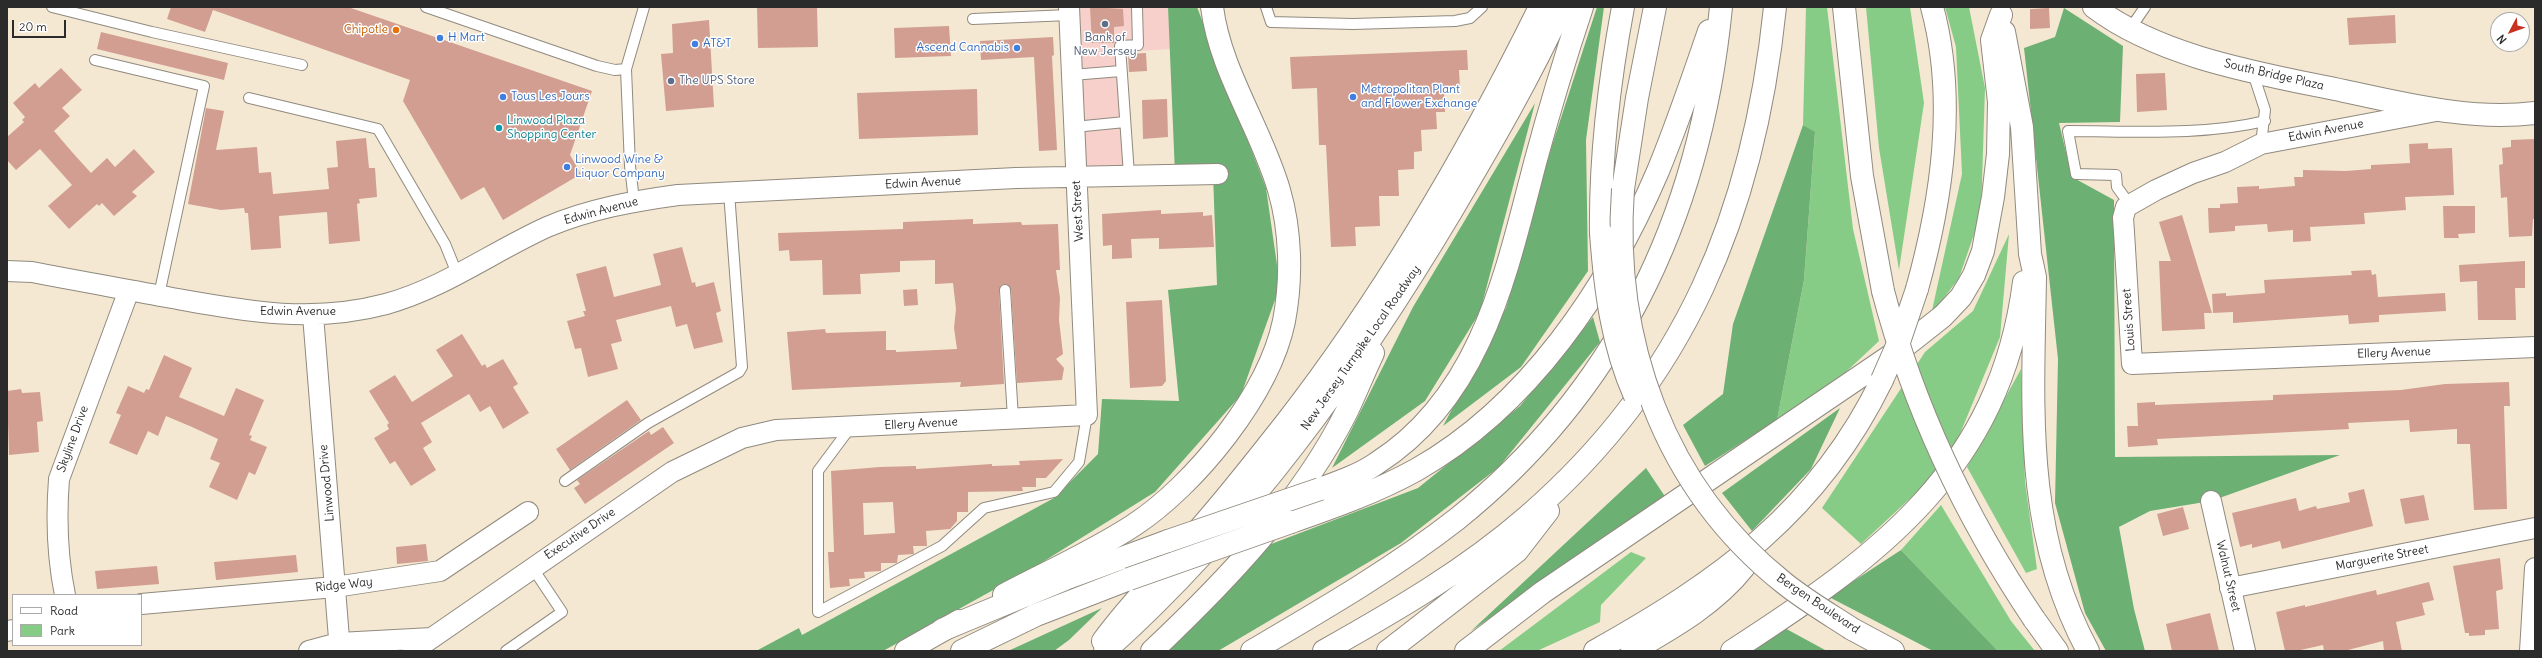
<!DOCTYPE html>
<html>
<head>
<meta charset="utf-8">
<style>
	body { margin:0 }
	#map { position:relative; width:2542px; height:658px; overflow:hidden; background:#f5e8d3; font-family:Delius,sans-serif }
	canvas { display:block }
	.frame { position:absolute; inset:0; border:8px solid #2b2b2b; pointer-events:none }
	.legend { position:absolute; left:12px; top:594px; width:130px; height:52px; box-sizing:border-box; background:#fff; border:1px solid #aaa; margin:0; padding:5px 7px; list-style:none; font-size:12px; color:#2b2b2b }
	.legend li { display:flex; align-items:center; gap:8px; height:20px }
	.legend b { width:20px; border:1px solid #aaa }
	.north { position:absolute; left:2490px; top:12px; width:40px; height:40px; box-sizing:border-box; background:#fff; border:1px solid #aaa; border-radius:50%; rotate:229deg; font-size:11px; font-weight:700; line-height:16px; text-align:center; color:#2b2b2b }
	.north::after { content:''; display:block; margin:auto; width:14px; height:18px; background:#c8321e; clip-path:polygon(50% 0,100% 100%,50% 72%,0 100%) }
	.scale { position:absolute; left:12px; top:20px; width:54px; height:18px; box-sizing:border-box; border:2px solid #2b2b2b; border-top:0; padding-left:5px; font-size:12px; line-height:14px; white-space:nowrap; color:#2b2b2b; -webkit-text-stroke:3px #fff; paint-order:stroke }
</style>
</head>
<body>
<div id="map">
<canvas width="2542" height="658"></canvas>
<div class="frame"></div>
<ul class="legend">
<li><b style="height:5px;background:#fff"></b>Road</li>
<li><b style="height:11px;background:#86cc86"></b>Park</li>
</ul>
<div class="north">N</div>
<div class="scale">20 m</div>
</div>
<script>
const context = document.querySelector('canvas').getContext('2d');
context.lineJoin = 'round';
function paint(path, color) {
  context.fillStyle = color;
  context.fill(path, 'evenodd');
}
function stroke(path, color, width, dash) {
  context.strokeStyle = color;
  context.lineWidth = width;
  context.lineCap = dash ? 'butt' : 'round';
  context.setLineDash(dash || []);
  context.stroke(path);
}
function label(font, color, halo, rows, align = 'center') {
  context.font = font + ' Delius,sans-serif';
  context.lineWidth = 3;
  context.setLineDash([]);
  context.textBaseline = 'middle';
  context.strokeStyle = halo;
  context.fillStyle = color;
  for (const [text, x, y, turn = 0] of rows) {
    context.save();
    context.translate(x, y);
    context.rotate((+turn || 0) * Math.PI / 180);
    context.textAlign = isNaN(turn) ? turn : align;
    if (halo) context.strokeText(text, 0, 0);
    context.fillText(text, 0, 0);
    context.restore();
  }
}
paint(new Path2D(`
	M1069,7h99l2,42 -45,3 7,123 -56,2z`), '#f7d0cb');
paint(new Path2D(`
	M1806,7h21l26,222 26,112 -32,30 -70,49 27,-140 11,-147 -12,-8z
	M1866,7h44l14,96 -25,167 -20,-122z
	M1945,7h24l16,81 -4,126 -22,64 -28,37 31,-141 -6,-127z
	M2009,234l-9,103 -43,104 -26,38 -70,65 -39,-36 103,-156 48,-41z
	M2021,369l4,113 12,87 -11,4 -59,-106z
	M1941,505l70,116 24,30h-37l-97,-101z
	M1631,552l15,6 -45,47 -1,17 -63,29h-38z`), '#86cc86');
paint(new Path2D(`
	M1168,7h29l69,181 14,98 -39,109 -86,97 -122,76 -150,83h-127l43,-23 3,7 252,-137 44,-44 4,-55 77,2 -11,-111 49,-5 -4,-111h-38z
	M1597,7h7l-18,133 2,131 -67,96 -78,59 63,-118 40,-144z
	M2064,8l59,38 -3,76 -61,1 13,54 42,23 1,257 225,-2 -129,46 -61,10 -31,16 15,82 11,42h-39l-21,-38 -30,-110 3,-144 -34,-311 31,-11z
	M1535,103l-55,209 -55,89 -93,67 81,-161z
	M1803,125l12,7 -11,148 -27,140 -72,46 -22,-41 40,-31 10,-70z
	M1593,317l7,25 -101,125 -98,76 -183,108h-49l89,-102 160,-61 102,-82z
	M1840,408l-29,61 -59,62 -30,-38z
	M1646,468l20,30 -195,133z
	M1901,550l97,101h-65l-104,-54z
	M1102,608l-33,32 -15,11h-46z
	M1779,625l48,26h-86z`), '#6cb073');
paint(new Path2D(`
	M171,7h177l244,84 -22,64 11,19 -78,46 -19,-33 -23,13 -58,-99 7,-21 -197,-70 -8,22 -38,-13z
	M757,7h60l1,40 -60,1z
	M1090,7l33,2 1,17 -10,1v16h-22z
	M2049,8l1,20 -20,1v-20z
	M2395,15l1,28 -47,2 -2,-27z
	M709,20l5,87 -48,4 -5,-57 12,-1 -1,-29z
	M949,26l2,30 -56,2 -1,-30z
	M101,32l127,31 -4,17 -127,-31z
	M1053,37l1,18 -2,1 5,94 -18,1 -5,-94 -53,3 -1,-19z
	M1467,50l1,20h-9l1,18 -16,1 1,23h-9l1,17 -16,1 1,21 -8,1v17l-16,1 1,26h-20l1,30 -25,1 1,19 -25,1 -5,-102h-7l-2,-57 -25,1 -2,-32z
	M1146,53l1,18 -18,1 -1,-18z
	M61,68l21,22 -20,18 8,8 -16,15 18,21 19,21 16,-15 8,9 19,-18 21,23 -23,20 5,4 -23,20 -12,-13 -3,3 -2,-2 -28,25 -21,-23 24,-21 -32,-36 -24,21 -9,-10v-23l17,-15 -2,-2 3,-3 -12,-14 22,-20 4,5z
	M2165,73l2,37 -30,2 -1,-38z
	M977,89l1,46 -119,4 -2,-46z
	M1167,99l1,38 -25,2 -1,-39z
	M206,108l18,3 -8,39 41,-3 2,26 12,-1 2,22 56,-5 -2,-21 11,-1 -2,-26 30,-3 3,30h6l2,29 -18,2 1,4 -3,1 3,37 -31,3 -2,-32 -48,4 2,32 -30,2 -3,-37h-3l-1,-5 -23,2 -33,-6z
	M2535,139v80h-2l-1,17 -23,1 -2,-40 -6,1 -2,-33 4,-1 -1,-16 9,-1v-7z
	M2428,143v6l24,-1 2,47 -49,2 1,13 -42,3 1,11 -55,3 1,14 -18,1v-12l-25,2 -1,-8 -32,2v5l-26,2 -1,-25h12v-4l18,-1 -1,-16 22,-1v3l36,-3 -1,-9h9v-7l43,1 25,-2v-4l39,-2 -1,-19z
	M2443,206h32v27l-17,1 1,4h-15z
	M1161,210v4l42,-2v4l9,-1 2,32 -55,2v-11l-28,1 1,19 -20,1v-14l-9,1 -1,-32z
	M2182,215l30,98h-8l1,16 -43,2 -3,-70h12l-12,-39z
	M973,219v5l48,-2 1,3 36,-1 2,46h-4l4,28 -1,22 4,34 -7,5 8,9 -2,12 -45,3 -6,-93 -6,-6 -4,1 -2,5 5,94 -44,3 1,-5 -169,8 -5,-58 38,-3 1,4 60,-2v19h10v2l61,-3 -3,-21 2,-19 -3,-26 -18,1v-24l-35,1v11l-40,2 1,20 -38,1 -1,-35 -32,1 -1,-11 -10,1 -1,-18 125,-4v-7z
	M682,247l10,36 3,-1 1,5 18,-5 7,29 -5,2 7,29 -29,7 -7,-25 -11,3 -5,-21 -55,14 6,21 -11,3 7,25 -30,8 -7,-29 -6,1 -8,-28 18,-5 -2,-5h3l-10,-37 30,-8 8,31 47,-12 -8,-31z
	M2525,261v27h-10l1,32h-38l-1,-39 -17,1 -1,-17z
	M2371,270l1,5 4,-1 2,23 67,-4 1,18 -67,4v7l-30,2 -1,-9 -115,8v-11l-20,1 -1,-19 14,-1v3l39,-3 -1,-13 88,-5 -1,-4z
	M917,289l1,16 -14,1 -1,-16z
	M1162,300l4,81 -4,5 -32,2 -4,-86z
	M462,334l20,32 3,-2 2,4 16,-9 15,25 -5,3 16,26 -26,16 -13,-23 -10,6 -11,-18 -48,29 11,19 -9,6 13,22 -25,16 -16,-25 -5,3 -16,-26 15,-9 -2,-4 2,-2 -20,-32 26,-16 17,27 41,-26 -17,-26z
	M164,355l28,13 -13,29 45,19 12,-28 28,12 -15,35 3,1 -2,4 17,7 -12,28 -6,-3 -12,28 -28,-13 11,-24 -10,-4 8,-20 -26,-12 -26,-11 -8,20 -10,-5 -11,24 -28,-12 12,-28 -5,-2 12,-27 16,7 2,-4 3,1z
	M2509,382l1,24h-6l3,103 -33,1 -4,-66h-13v-15l-47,3 -1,-12 -61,3 1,6 -192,10 1,6 -30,2 -1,-21h11l-1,-23 18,-1v3l118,-5v-5l128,-5 44,-6z
	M21,389l1,4 18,-1 3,29 -6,1 2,30 -30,3 -2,-64z
	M627,400l14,20 -71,50 -14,-21z
	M663,427l11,16 -89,61 -11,-16 6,-4 -3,-4 72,-49 2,4z
	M1063,459l-17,19h-10v9h-14l1,4 -55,1v20h-11v9l-7,8 -24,2 1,15h-14l1,8 -16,1 -1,8h-16v8l-17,1 1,6 -16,1 1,7 -20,2 -2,-36h6l-3,-81 49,-4 36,-1v3l76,-5v2l28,-1 -1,-4zM893,502l2,31 -31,2 -1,-32z
	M2364,489l9,37 -91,23 -2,-8 -28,7v-4l-12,3 -8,-34 64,-15 3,13 17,-5 1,3 33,-7 -2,-9z
	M2424,495l5,25 -24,4 -5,-25z
	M2183,507l6,22 -26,7 -6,-22z
	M426,544l2,17 -31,3 -1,-17z
	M296,555l2,17 -82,8 -2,-18z
	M2500,558l3,31 -7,2 3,38 -14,1v5l-16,1v-3h-4l-12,-67z
	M157,566l2,18 -62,5 -2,-18z
	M2429,582l5,18 -12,3 3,12 -29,7 6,29h-18l-1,-10 -39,10h-20l-1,-6 -27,6h-11l-9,-39 29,-7v2l71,-17 1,5z
	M2210,613l9,38h-47l-6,-27z`), '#d19e91');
const service = new Path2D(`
	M52,7l100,25 150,33
	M426,7l171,59 18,4 11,-1
	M1266,7l5,15 82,2 102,-3 15,-3 12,-11
	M973,19l97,-4
	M2130,29l15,-22
	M95,60l109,26 -45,209
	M2253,73l12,37 -4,34
	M1072,75l49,-4
	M249,98l129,31 67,115 13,32
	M1074,127l51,-5
	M1129,175l-9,-129 18,-1 -1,-38
	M634,201l-4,-35 -4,-97 18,-62
	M2130,205l-13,-18 -1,-12 -40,-1 -8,-43c65,0 134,5 197,-10
	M1005,290l8,128
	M850,428l-32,43v141l124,-66 42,-38 70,-16 25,-30 8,-47
	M565,481l83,-58 91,-51 3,-5 -13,-175
	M506,651l56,-39 -30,-45`);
const minor = new Path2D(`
	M2436,111l-175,33 -36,18 -32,11 -37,17 -30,17 -3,11 1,14 8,132 403,-17
	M7,271l25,1c46,9 93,17 140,26 73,13 139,26 214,6 58,-16 106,-52 161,-77 42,-18 87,-26 131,-32l338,-17 202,-4
	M313,315l27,336
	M2211,501l34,150
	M2230,588l305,-60
	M65,595c-8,-39 -9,-77 -6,-116l70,-189
	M141,604l194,-17 105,-16 88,-59
	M7,631l6,-1
	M309,651l30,-8 93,-5
	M413,651l259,-179 70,-34 34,-8 311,-15 -18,-408
	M2530,651l5,-83`);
const secondary = new Path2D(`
	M2094,7c67,51 169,67 250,84 63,13 126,30 191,22`);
const trunk = new Path2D(`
	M1004,595c43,-23 89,-43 130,-70 61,-40 135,-131 150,-204 8,-42 7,-90 -5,-131 -18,-62 -59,-119 -67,-183
	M906,651l53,-30`);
const motorway = new Path2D(`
	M1844,7l18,169 21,115
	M2004,32l18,95 8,127 5,23c-2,130 -12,254 53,374
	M1623,189l14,-91 18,-91
	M1601,233c-1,-76 8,-151 22,-226
	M1917,289c25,-90 40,-190 15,-282
	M1320,489c19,-7 40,-14 57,-26 104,-66 129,-189 158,-300 14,-52 30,-105 47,-156
	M1291,522c43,-15 85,-30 125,-52 113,-64 192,-182 242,-299 19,-46 35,-93 51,-140
	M2034,619l23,32
	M1852,629l41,22
	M942,630l123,-51 103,-38
	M1103,641c30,-41 66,-76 99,-115 29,-33 56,-68 83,-102 100,-129 183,-271 255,-417
	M962,651l74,-36 93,-36
	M1105,651c140,-125 251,-280 347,-441 39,-66 78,-133 110,-203
	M1152,651c74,-70 149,-148 195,-240 9,-19 17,-39 26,-58
	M1252,651c70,-41 141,-82 205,-132 163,-131 244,-307 264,-512
	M1324,651c71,-40 142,-81 204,-135 158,-137 226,-304 247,-509
	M1388,651l129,-100 31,-40
	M1466,651l77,-59 362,-246 38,-30 18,-19 13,-22 9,-24 10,-54 5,-43 1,-52 -7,-62 9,-25
	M1595,651c125,-70 223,-139 287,-271
	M1632,651c40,-23 83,-47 112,-84
	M1732,651c147,-95 268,-182 292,-369`);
stroke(service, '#908a7f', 12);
stroke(minor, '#908a7f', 22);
stroke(secondary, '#908a7f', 24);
stroke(trunk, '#908a7f', 24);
stroke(motorway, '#908a7f', 24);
stroke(service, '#fff', 10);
stroke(minor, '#fff', 20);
stroke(secondary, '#fff', 22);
stroke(trunk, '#fff', 22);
stroke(motorway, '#fff', 22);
const motorwayBridge = new Path2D(`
	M1623,189c-11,151 40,298 161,394 21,17 45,31 68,46
	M1601,233c4,55 11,112 34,163
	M1883,291c31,118 83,227 151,328
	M1882,380l18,-41 17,-50
	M1168,541l152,-52
	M1129,579l162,-57`);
stroke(motorwayBridge, '#908a7f', 24, []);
stroke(motorwayBridge, '#fff', 22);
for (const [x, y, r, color] of [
	[1105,24,4,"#5c6f8a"],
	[396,30,4,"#e8710a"],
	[440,38,4,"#3f7fe0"],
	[695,44,4,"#3f7fe0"],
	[1017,48,4,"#3f7fe0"],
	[671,81,4,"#5c6f8a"],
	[503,97,4,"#3f7fe0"],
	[1353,97,4,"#3f7fe0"],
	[499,128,4,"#0f9aa8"],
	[567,167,4,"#3f7fe0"]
]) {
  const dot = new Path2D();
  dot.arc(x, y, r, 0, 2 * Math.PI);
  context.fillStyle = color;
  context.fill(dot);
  stroke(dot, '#fff', 1.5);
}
label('12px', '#c56008', '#fff', [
	["Chipotle",388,30]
], 'right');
label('12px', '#366cbe', '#fff', [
	["H Mart",448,38],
	["AT&T",703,44],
	["Ascend Cannabis",1009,48,"right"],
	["Metropolitan Plant",1361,90],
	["and Flower Exchange",1361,104],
	["Tous Les Jours",511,97],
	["Linwood Wine &",575,160],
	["Liquor Company",575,174]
], 'left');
label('12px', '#4e5e75', '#fff', [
	["Bank of",1105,38],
	["New Jersey",1105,52],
	["The UPS Store",679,81,"left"]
]);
label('12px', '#2b2b2b', '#fff', [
	["South Bridge Plaza",2274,75,13],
	["Edwin Avenue",2326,131,-11],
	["Edwin Avenue",923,183,-3],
	["Edwin Avenue",601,211,-15],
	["West Street",1078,211,-93],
	["Edwin Avenue",298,312],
	["Louis Street",2129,320,-94],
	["New Jersey Turnpike Local Roadway",1361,348,-55],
	["Ellery Avenue",2394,353,-2],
	["Ellery Avenue",921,424,-3],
	["Skyline Drive",73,439,-70],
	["Linwood Drive",327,483,-95],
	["Executive Drive",580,534,-34],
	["Marguerite Street",2382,558,-11],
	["Walnut Street",2228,576,77],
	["Ridge Way",344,585,-6],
	["Bergen Boulevard",1818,604,34]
]);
label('12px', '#0d838f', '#fff', [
	["Linwood Plaza",507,121],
	["Shopping Center",507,135]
], 'left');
</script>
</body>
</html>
